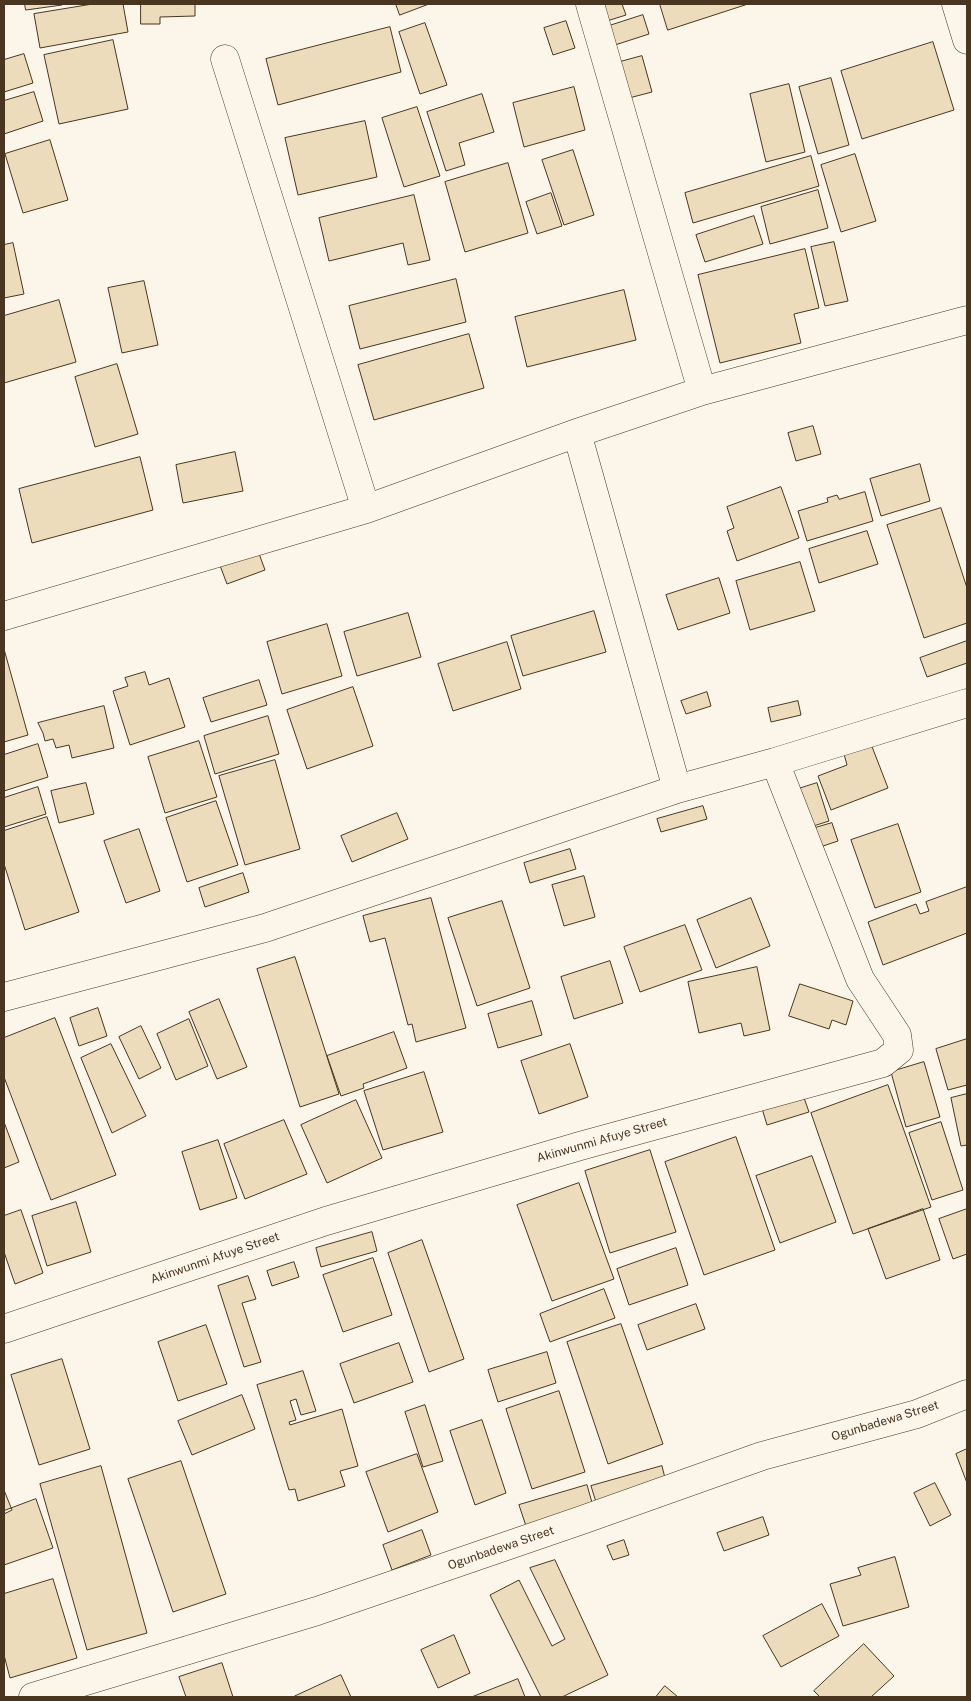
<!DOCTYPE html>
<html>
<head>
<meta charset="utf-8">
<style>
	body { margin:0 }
	#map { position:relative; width:971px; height:1701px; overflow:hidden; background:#fbf6e9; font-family:"Public Sans",sans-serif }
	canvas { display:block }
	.frame { position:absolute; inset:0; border:5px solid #4a3520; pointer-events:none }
</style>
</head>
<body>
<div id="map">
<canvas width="971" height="1701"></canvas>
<div class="frame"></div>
</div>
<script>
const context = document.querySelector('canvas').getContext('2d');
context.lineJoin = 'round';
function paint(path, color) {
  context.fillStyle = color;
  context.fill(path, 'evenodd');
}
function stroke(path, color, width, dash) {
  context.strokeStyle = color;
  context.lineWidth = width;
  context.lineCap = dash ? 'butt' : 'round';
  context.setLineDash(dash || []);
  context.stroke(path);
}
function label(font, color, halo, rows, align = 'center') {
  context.font = font + ' "Public Sans",sans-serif';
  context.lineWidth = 4;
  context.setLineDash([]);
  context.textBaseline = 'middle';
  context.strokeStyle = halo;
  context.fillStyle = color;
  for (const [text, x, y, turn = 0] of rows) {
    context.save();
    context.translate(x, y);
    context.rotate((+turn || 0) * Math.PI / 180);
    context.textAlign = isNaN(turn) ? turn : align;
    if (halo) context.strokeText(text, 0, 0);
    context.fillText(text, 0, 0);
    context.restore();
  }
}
const building = new Path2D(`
	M25,4h37v1l-36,5z
	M93,4h30l5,28 -88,16 -6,-34z
	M141,4h54v12l-35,1v7h-19z
	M396,4h33l-29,11z
	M602,4h20l4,11 -19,6z
	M660,4h88l-80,26z
	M643,15l6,19 -34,11 -6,-19z
	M566,21l9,27 -22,7 -9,-27z
	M425,23l22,62 -27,9 -21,-62z
	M390,27l11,45 -123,33 -12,-46z
	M113,40l15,69 -69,15 -15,-69z
	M933,42l21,68 -92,29 -21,-68z
	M24,54l9,29 -29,9v-32z
	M642,56l10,36 -23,6 -9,-36z
	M831,78l18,67 -31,9 -19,-67z
	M789,84l16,68 -39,10 -16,-68z
	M574,87l11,43 -61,17 -11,-44z
	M34,92l9,29 -39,13v-33z
	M482,94l12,38 -35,11 6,22 -19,6 -19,-59z
	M417,107l23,69 -36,11 -22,-69z
	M365,121l12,56 -79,18 -13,-57z
	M50,140l18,60 -45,13 -18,-59z
	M573,150l21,65 -30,10 -22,-65z
	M855,154l21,67 -35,11 -20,-67z
	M811,156l8,30 -126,37 -8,-30z
	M508,163l20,70 -63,19 -20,-70z
	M818,190l10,38 -58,16 -9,-37z
	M551,193l11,33 -25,8 -11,-32z
	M414,195l16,65 -22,5 -5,-22 -74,18 -10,-43z
	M754,216l9,28 -58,18 -9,-27z
	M834,242l14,59 -23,5 -14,-59z
	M13,243l11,51 -20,4v-53z
	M805,249l14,59 -25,6 7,29 -81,20 -22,-88z
	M456,279l10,43 -106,27 -11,-43z
	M144,281l14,64 -36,8 -14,-65z
	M624,290l12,50 -109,27 -12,-50z
	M59,300l17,62 -72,21v-67z
	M469,334l15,54 -110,32 -16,-55z
	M117,364l21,70 -43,13 -20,-70z
	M813,426l8,28 -25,7 -8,-28z
	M235,452l8,39 -60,12 -7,-38z
	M140,457l13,53 -121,33 -13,-54z
	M920,464l10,37 -49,15 -11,-37z
	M781,487l18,51 -62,23 -10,-30 7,-3 -7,-21z
	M865,492l8,29 -66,20 -9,-30 30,-9 -1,-4 10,-3 2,4z
	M941,508l26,80v35l-43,15 -37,-113z
	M867,531l11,33 -59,19 -10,-34z
	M257,548l8,22 -38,14 -8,-21z
	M800,562l15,49 -65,19 -14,-49z
	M719,578l11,35 -52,17 -12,-35z
	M594,611l12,41 -83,24 -12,-40z
	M408,613l13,44 -64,19 -13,-44z
	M327,624l15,52 -60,18 -15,-52z
	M967,641v22l-40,14 -7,-19z
	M507,642l14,47 -68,22 -15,-47z
	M4,649l24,86 -24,7z
	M145,672l4,13 20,-7 16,49 -55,18 -17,-54 15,-5 -3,-8z
	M259,680l8,25 -56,17 -8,-24z
	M353,687l20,59 -66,23 -20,-59z
	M707,692l4,14 -25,8 -5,-13z
	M798,701l3,14 -30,7 -3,-14z
	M104,706l10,42 -42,10 -3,-13 -13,3 -3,-9 -8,2 -2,-8 -5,-10z
	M268,716l11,38 -64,20 -11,-38z
	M199,741l18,56 -52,16 -17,-56z
	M38,744l10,33 -44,14v-36z
	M871,744l17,44 -57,22 -13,-34 29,-11 -3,-11z
	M275,760l25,89 -55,16 -26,-89z
	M86,783l8,31 -35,9 -8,-32z
	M817,783l12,38 -25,8 -12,-38z
	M38,787l8,27 -42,13v-29z
	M216,801l22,64 -51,17 -21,-64z
	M703,806l4,13 -46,13 -4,-13z
	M397,813l11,26 -56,23 -11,-26z
	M47,817l32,95 -54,18 -21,-66v-33z
	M832,823l6,18 -27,9 -6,-19z
	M898,824l23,68 -46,16 -24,-68z
	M139,829l21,62 -34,12 -22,-62z
	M570,849l6,20 -46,14 -6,-20z
	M243,873l6,19 -44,15 -6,-19z
	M584,876l11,41 -31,9 -12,-41z
	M967,887v46l-84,32 -15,-43 48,-18 4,10 9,-3 -3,-9z
	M431,898l35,130 -50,14 -4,-18 -4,1 -23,-87 -15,4 -7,-26z
	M751,898l19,48 -54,22 -19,-48z
	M502,901l28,87 -53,18 -29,-88z
	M685,925l17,45 -62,22 -16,-45z
	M295,957l44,137 -39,13 -43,-138z
	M610,961l13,42 -49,16 -13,-42z
	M757,967l13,63 -26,6 -3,-13 -42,10 -11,-51z
	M800,984l53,17 -7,24 -14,-5 -3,9 -40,-13z
	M219,999l28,68 -30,12 -28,-67z
	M532,1001l10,34 -44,13 -10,-34z
	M98,1008l9,28 -28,10 -9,-28z
	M55,1018l61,157 -65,25 -47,-123v-39z
	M189,1019l19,47 -32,14 -19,-46z
	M141,1026l20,42 -22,11 -20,-42z
	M394,1032l13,36 -44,16 1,4 -23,8 -14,-40z
	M967,1039v46l-19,5 -12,-41z
	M111,1044l35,72 -34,17 -31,-75z
	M570,1044l18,53 -49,17 -18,-53z
	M924,1062l16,55 -34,10 -15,-55z
	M424,1072l19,60 -60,18 -19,-59z
	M888,1085l43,122 -78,27 -42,-121z
	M802,1092l7,20 -42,13 -6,-20z
	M967,1094v51l-6,1 -10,-48z
	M356,1100l26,58 -55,25 -26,-58z
	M284,1120l23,54 -62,25 -21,-55z
	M4,1122l15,40 -15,6z
	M941,1122l22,68 -31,10 -23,-67z
	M736,1137l39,113 -71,25 -39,-113z
	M218,1140l19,58 -37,12 -18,-58z
	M650,1150l26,82 -66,21 -25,-82z
	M812,1156l24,66 -56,21 -24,-67z
	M579,1183l35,96 -62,22 -35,-96z
	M76,1202l15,50 -44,14 -15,-50z
	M923,1209l17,51 -54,19 -18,-50z
	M967,1209v45l-14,5 -14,-40z
	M21,1210l22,63 -28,11 -11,-32v-36z
	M372,1232l5,19 -56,16 -5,-19z
	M422,1240l42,119 -35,13 -41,-119z
	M676,1248l12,37 -59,20 -12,-36z
	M373,1258l19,57 -49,17 -20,-57z
	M294,1262l5,15 -27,9 -5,-15z
	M248,1276l8,23 -14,4 19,59 -17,5 -26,-81z
	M604,1289l11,29 -65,24 -10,-28z
	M696,1304l9,25 -58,21 -9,-25z
	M621,1324l42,120 -55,20 -41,-122z
	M206,1325l21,59 -49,17 -20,-59z
	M399,1343l14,39 -59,21 -14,-39z
	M547,1352l9,31 -58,19 -10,-32z
	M62,1359l28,90 -51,16 -28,-90z
	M303,1371l13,40 -15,4 -5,-16 -6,2 6,19 -7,2 1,3 52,-16 16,57 -18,5 5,15 -47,15 -3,-12 -6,1 -32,-105z
	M559,1391l26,81 -53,17 -26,-80z
	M242,1395l13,34 -63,26 -14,-34z
	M425,1405l18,56 -20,6 -18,-55z
	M482,1420l24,73 -31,12 -25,-74z
	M967,1449v34l-11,-29z
	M417,1454l21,58 -50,20 -22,-60z
	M181,1461l45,133 -53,18 -45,-133z
	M101,1466l46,167 -60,17 -47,-166z
	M662,1466l4,16 -70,20 -5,-16z
	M935,1483l16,32 -21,11 -16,-33z
	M587,1485l6,21 -67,20 -7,-21z
	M4,1490l8,20 -8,4z
	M36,1499l17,49 -49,17v-54z
	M763,1517l6,18 -45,16 -7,-18z
	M422,1530l9,25 -39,15 -9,-25z
	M624,1540l5,15 -16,5 -6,-14z
	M895,1557l14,50 -66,19 -13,-42 31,-9 -3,-7z
	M555,1560l53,115 -46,22h-21l-51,-102 29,-15 33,66 13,-7 -35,-71z
	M53,1579l24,79 -67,20 -6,-23v-61z
	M822,1604l17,32 -58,31 -18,-31z
	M454,1635l16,38 -32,15 -17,-38z
	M864,1644l30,32 -23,21h-51l-6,-6z
	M222,1663l11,34h-47l-7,-20z
	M341,1675l10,22h-58z
	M518,1679l7,18h-53z
	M665,1686l13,11h-22z`);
paint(building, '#ecdcbc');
stroke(building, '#4a3520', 1);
const minor = new Path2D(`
	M590,4l112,387
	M956,4l11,36
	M225,59l141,450
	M577,433l100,356
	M4,616l362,-107 211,-76 125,-42 265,-71
	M4,997l261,-69 412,-139 98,-27 192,-59
	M4,1329l322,-108 254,-75 303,-83 16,-13 -2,-15 -37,-56 -85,-217
	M33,1697l284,-86 265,-91 180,-64 155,-42 50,-20`);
stroke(minor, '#4a3520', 29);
stroke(minor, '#fbf6e9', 28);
label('12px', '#4a3520', '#fbf6e9', [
	["Akinwunmi Afuye Street",602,1140,-16],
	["Akinwunmi Afuye Street",215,1258,-19],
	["Ogunbadewa Street",885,1421,-17],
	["Ogunbadewa Street",501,1548,-19]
]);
</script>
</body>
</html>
